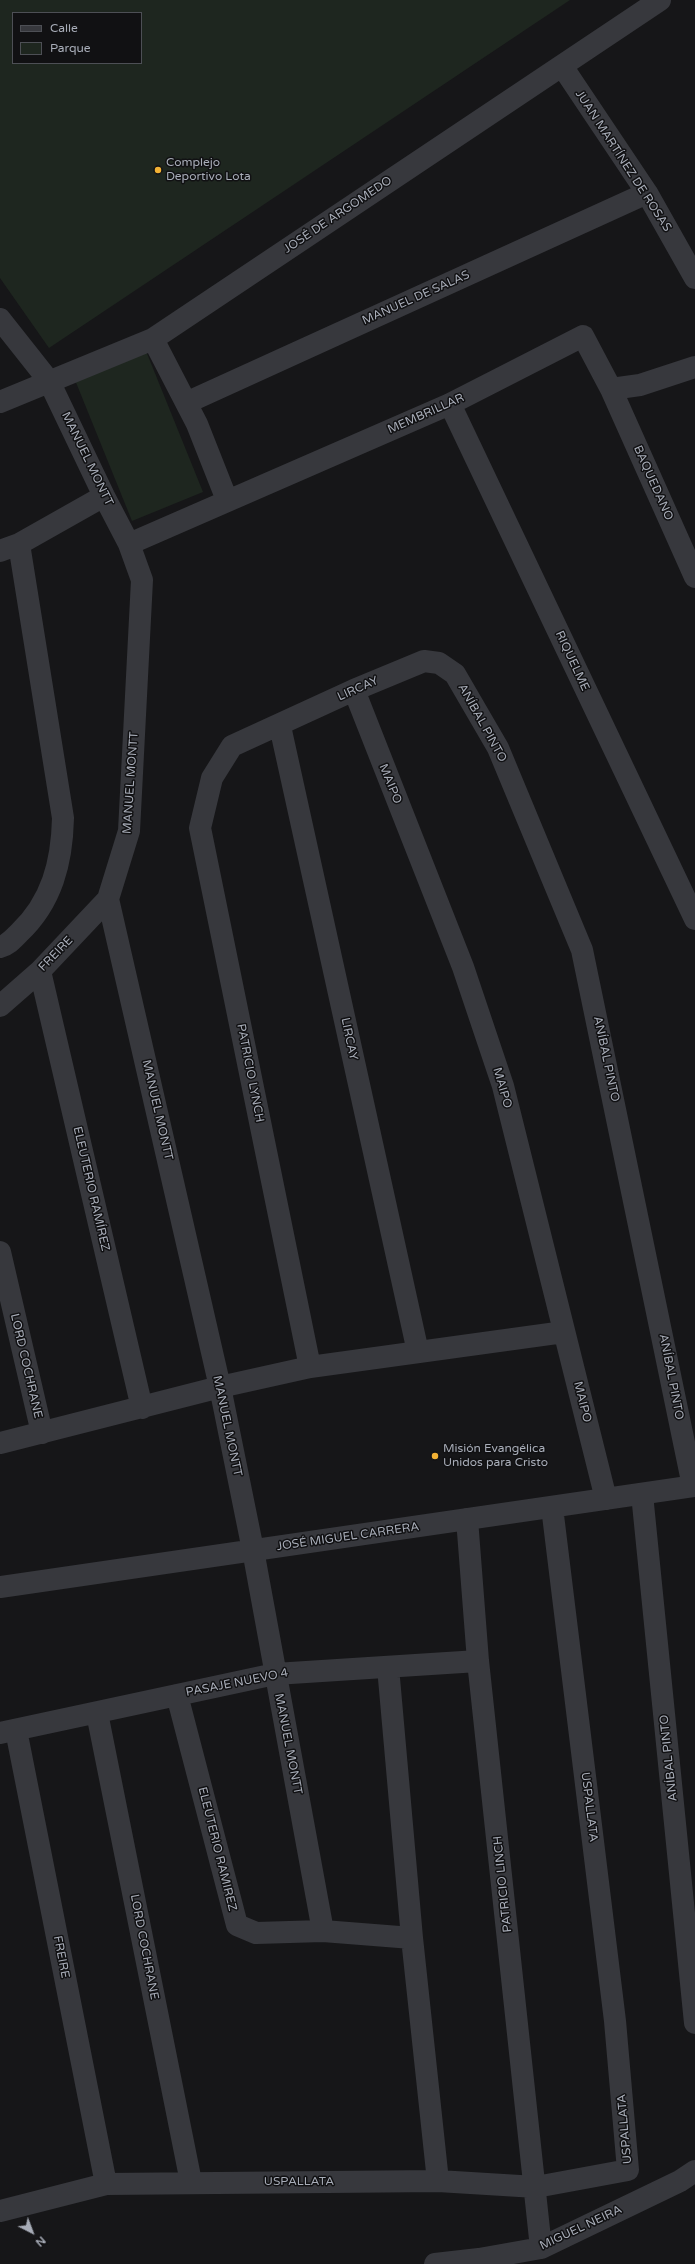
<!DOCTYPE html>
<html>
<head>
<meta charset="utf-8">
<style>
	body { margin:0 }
	#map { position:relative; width:695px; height:2264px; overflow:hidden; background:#161618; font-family:"Varela Round",sans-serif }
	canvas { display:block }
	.legend { position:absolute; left:12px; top:12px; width:130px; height:52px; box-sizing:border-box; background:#111113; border:1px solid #4d4f55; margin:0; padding:5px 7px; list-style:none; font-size:12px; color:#a8adb8 }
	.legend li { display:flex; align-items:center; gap:8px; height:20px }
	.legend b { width:20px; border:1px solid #4d4f55 }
	.north { position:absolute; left:12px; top:2212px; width:40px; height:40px; -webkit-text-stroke:3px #111113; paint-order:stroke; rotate:138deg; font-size:11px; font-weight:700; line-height:16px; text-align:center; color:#a8adb8 }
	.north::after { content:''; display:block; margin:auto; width:14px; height:18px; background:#a8adb8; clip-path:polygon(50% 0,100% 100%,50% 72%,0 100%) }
</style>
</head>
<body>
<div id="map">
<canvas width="695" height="2264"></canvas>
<ul class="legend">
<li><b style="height:5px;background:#37383d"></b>Calle</li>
<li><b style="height:11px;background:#1e261f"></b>Parque</li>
</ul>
<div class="north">N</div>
</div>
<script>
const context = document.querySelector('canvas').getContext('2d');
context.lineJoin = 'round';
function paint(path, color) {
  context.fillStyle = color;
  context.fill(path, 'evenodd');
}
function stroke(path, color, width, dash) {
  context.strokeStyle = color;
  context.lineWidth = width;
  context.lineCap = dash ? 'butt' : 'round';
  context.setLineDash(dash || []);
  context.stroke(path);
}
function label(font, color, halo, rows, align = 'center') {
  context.font = font + ' "Varela Round",sans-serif';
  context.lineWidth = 3;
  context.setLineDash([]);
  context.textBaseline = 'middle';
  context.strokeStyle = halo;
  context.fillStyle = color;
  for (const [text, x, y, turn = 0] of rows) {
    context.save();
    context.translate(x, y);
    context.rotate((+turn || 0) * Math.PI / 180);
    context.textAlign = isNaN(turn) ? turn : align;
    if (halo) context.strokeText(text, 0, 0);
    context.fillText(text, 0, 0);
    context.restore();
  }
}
paint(new Path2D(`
	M0,0h570l-521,348 -49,-70zM13,13h128v50h-128z
	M146,351l57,141 -71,29 -57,-141z`), '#1e261f');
stroke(new Path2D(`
	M562,66l85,127 48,85
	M0,319l49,62 55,115 25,48 13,36 -13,251 -21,68 112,488 33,163 70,381
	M153,339l44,85 30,76
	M611,389l29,-4 55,-18
	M0,402l153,-63 507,-339
	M186,403l461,-210
	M450,404l245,515
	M129,544l321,-140 133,-68 28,53 84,188
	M0,551l19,-7 85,-48
	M354,690l109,277 40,119 103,413
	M280,726l138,626
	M0,947c8,-2 13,-8 19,-14 33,-31 43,-71 44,-115l-44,-274
	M40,971l102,437
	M0,1006l40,-35 68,-72
	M0,1252l42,181
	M310,1367l-110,-539 12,-50 20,-32 122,-56 70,-29 15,2 16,11 43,74 84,202 111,536
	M0,1443l220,-56 90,-20 254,-35
	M642,1494l53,529
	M467,1519l11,142 63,587
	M0,1587l695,-101
	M388,1667l24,271 26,243
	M177,1695l60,230 19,8 67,-2 89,7
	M97,1713l94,469
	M16,1730l90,454
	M0,1733l275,-59 203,-13
	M0,2211l106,-27 332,-3 98,6 92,-17 -13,-149 -63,-514
	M435,2264l44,-5 62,-11 139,-67 15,-10`), '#37383d', 22);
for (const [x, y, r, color] of [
	[158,170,4,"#f2b134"],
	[435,1456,4,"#f2b134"]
]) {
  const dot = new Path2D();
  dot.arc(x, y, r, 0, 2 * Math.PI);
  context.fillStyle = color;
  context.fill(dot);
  stroke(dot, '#111113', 1.5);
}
label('12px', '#a8adb8', '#111113', [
	["JUAN MARTÍNEZ DE ROSAS",623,161,57],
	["JOSÉ DE ARGOMEDO",338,215,-34],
	["MANUEL DE SALAS",416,298,-24],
	["MEMBRILLAR",426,414,-24],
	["MANUEL MONTT",87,459,64],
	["BAQUEDANO",653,483,66],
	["RIQUELME",572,661,65],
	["LIRCAY",358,689,-24],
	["ANÍBAL PINTO",482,723,61],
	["MANUEL MONTT",131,783,-86],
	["MAIPO",390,784,68],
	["FREIRE",56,954,-46],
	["LIRCAY",349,1039,78],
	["ANÍBAL PINTO",606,1059,78],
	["PATRICIO LYNCH",250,1073,79],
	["MAIPO",502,1088,74],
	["MANUEL MONTT",157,1110,77],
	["ELEUTERIO RAMÍREZ",91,1189,77],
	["LORD COCHRANE",26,1366,77],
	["ANÍBAL PINTO",671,1377,79],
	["MAIPO",582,1402,76],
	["MANUEL MONTT",227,1426,78],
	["JOSÉ MIGUEL CARRERA",348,1537,-8],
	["PASAJE NUEVO 4",237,1683,-11],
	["MANUEL MONTT",288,1744,79],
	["ANÍBAL PINTO",669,1758,-96],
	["USPALLATA",589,1807,83],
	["ELEUTERIO RAMIREZ",217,1849,76],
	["PATRICIO LINCH",503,1884,-96],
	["LORD COCHRANE",144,1947,79],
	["FREIRE",61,1957,79],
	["USPALLATA",625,2129,-95],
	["USPALLATA",299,2182],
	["MIGUEL NEIRA",581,2228,-25]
]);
label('12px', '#a8adb8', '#111113', [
	["Complejo",166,163],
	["Deportivo Lota",166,177],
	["Misión Evangélica",443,1449],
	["Unidos para Cristo",443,1463]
], 'left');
</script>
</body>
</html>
